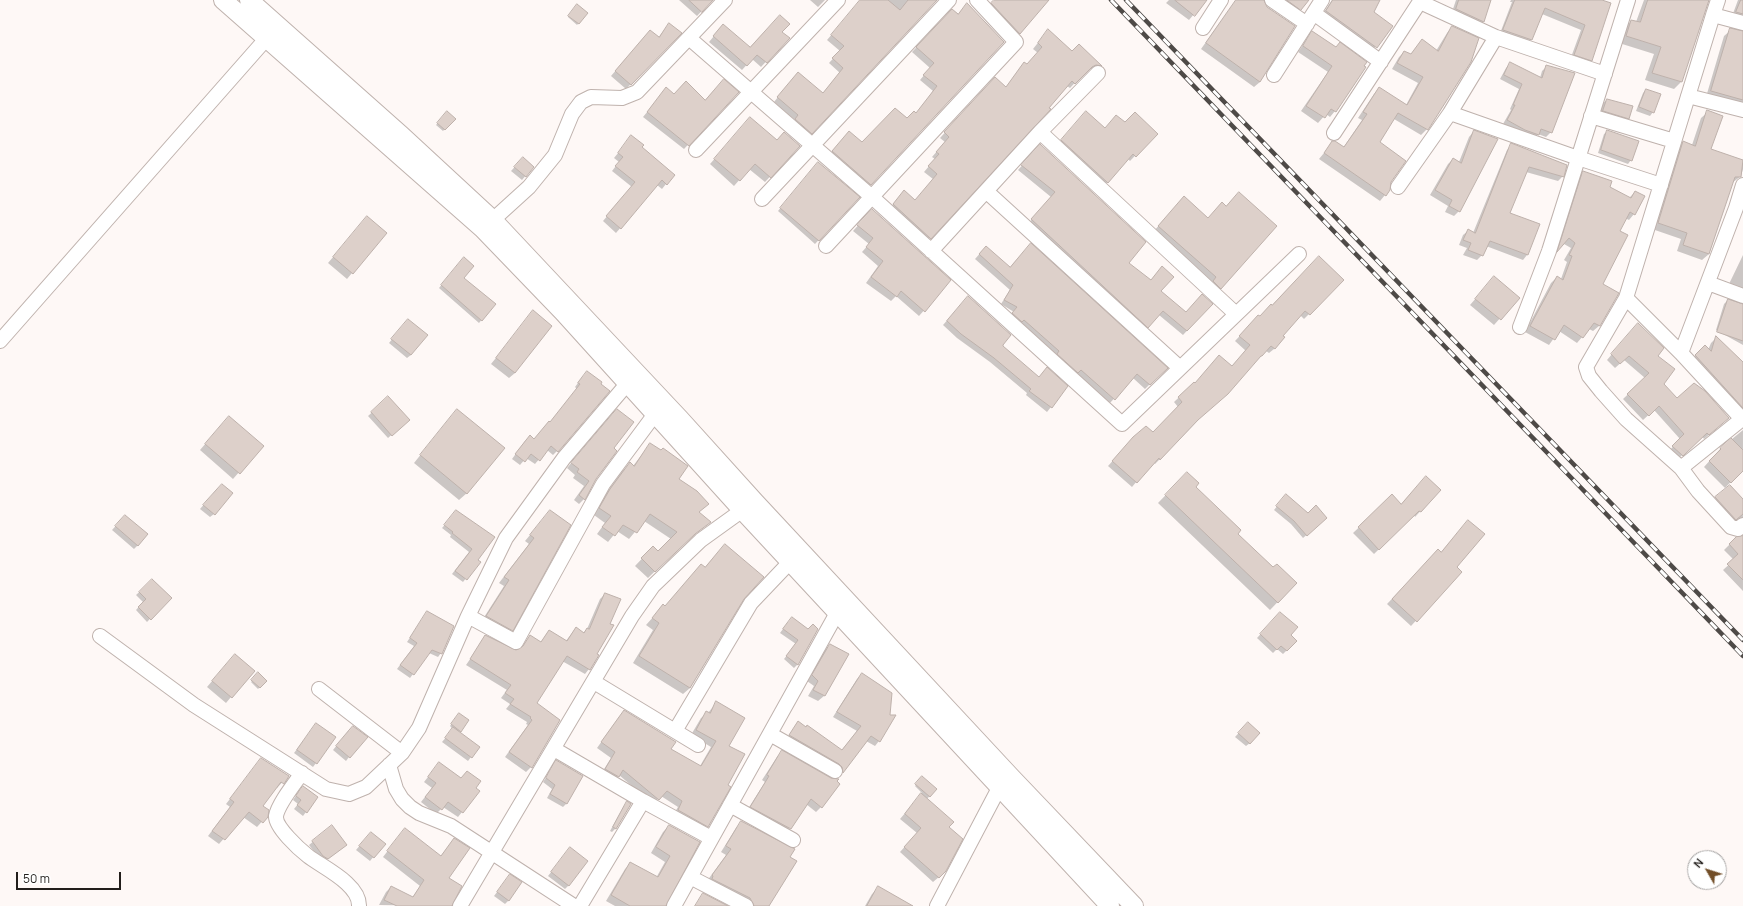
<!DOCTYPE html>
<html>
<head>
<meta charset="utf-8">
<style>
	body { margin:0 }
	#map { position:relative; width:1743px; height:906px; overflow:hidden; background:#fef8f6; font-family:Manrope,sans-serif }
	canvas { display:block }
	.north { position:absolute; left:1687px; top:850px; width:40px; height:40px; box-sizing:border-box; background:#fff; border:1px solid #a7a5a4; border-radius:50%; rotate:309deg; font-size:11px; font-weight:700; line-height:16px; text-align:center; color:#221e1b }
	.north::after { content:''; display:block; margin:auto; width:14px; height:18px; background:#724e28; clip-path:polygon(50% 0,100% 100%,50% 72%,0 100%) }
	.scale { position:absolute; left:16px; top:872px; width:105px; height:18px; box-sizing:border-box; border:2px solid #221e1b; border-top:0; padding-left:5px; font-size:12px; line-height:14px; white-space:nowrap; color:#221e1b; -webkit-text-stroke:3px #fff; paint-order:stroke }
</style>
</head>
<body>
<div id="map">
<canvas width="1743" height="906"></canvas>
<div class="north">N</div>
<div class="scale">50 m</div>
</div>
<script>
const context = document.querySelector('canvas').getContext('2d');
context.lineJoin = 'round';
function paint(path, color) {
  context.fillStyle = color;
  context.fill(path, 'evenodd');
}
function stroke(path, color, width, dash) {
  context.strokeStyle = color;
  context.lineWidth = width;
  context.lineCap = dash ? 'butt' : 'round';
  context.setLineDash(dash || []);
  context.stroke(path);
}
paint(new Path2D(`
	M679,0h33l-15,16z
	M810,0h15l-7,7z
	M861,0h75l-129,137 -15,-13 3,-4 -21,-18 20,-25 28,17 18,-21 -11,-10 11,-12 -13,-11z
	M995,0h45l-24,37 -27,-30z
	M1169,0h37l-17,20 -23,-17z
	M1236,0h27l-3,82 -6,5 -53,-38z
	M1273,0h34l-12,15z
	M1332,0h47l-7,12 20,15 -22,26 -49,-36z
	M1456,0h34l-7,22 -5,5 -27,-12z
	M1511,0h88l-8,60 -5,5 -16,-5 11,-30 -39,-16 -11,26 -5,5 -27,-9 13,-34h-2z
	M1644,0h64l-27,82 -7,7 -29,-9 9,-26 -35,-11 5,-15 7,-7 5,1z
	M1738,0h5v24l-12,-5z
	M575,7l12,6 -10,12 -9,-8z
	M952,10l51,32 -137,147 -38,-33 17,-19 17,6 54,-29 17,-23 -13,-11 10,-12 -18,-16z
	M1452,27l-25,102 -6,6 -27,-16 -15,24 11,39 -5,13 -5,6 -61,-42 14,-17 10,6 19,-28 -4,-2 16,-24 5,-6 27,17 12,-22 -26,-14 7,-12 5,-5 6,3 12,-15 14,11 11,-18z
	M665,29l15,4 -54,56 -15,-13 35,-41 12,3z
	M719,30l31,18 31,-16 7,6 -27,29 -9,-8 -10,11 -33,-28z
	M1048,30l24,22 28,14 -4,4 -6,-1 -4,2 -16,17 -3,-2 -19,22 1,1 -124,134 -37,-33 11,-13 16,4 18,-22 -9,-7 11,-13 -3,-2 13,-15 -5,-4 50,-55 16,4 14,-19 4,-5 3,2 11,-12 -5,-4z
	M1731,30l12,2v76l-37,-11 18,-61z
	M1312,32l24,16 -1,63 -5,6 -4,-3 -8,9 -17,-12 27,-39 -30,-20z
	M1510,64l30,14 2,-7 5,-5 4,66 -5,5 -8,-3 -4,5 -31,-15 8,-14 -1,-1 9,-20 -19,-10 6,-11z
	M666,89l8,6 31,6 32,-8 -53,56 -41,-32z
	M1646,90l7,22 -3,4 -14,-5 7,-18z
	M1607,100l21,18 -3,4 -25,-8 3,-11z
	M447,112l7,7 -11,12 -7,-6z
	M1708,112l2,38 33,11v8l-2,7 -9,7 -23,71 -7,6 -25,-9 4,-12 -29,-10 25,-80 6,-7 9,3 9,-27z
	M1081,118l23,11 21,-5 31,10 -26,27 -2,-2 -26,29 -46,-42z
	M745,124l31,17 23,5 -34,36 -16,-13 -15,17 -24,-22z
	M1474,131l-15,80 -5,5 -9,-4 3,-6 -18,-11 18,-31 5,-5 6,3 10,-25z
	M1608,131l23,29 -3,4 -30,-11 6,-19z
	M631,137l10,10 25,37 -4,5 -5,-4 -41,48 -13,-12 29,-34 -20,-16 7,-9 -5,-4z
	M1512,145l51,31 -5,5 -32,-9 -17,41 30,12 -12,30 -4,5 -37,-14 -4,9 -5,5 -14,-5 4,-7 -8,-3 4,-10 5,-4 5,2 34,-83z
	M1036,150l92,113 22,18 8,-9 2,19 26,23 26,-10 -29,31 -24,-20 -15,16 -116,-107 23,-27 -33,-27z
	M523,158l10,9 -11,13 -11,-9z
	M815,166l43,32 -43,46 -37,-33z
	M1583,172l46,26 6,-6 -1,22 -5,6 -4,-2 -7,13 -16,54 16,8 -19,33 -6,5 -4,-2 -12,14 -18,-12 -10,14 -24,-13 26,-49 6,-6 4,2 6,-17 -3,-2 7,-12 -7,-4 -11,11 25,-77z
	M1184,198l37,90 -7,7 -62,-62z
	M872,210l78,71 -31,35 -23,-20 -5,5 -25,-18 12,-17 -16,-14 7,-8 -16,-13z
	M362,223l-10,50 -5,6 -19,-16z
	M982,251l28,17 156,100 -21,21 -12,-11 -23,25 -101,-85 5,-6 -13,-8 9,-14 -35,-31z
	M1743,255v36l-14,-7z
	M461,261l2,17 32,26 -16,19 -40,-35z
	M1343,280l-39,39 -4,-4 -18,21 2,2 -10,11 -5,4 -3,-2 -111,113 -2,-2 -21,25 -24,-21 20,-22 25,-11 25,-26 -4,-5 20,-19 37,-16 15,-16 -11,-10 19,-20 18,-15z
	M1489,283l29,15 -24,27 -24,-20z
	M1728,300l15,5v40l-27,-15 8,-26z
	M964,301l37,44 38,33 28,9 -20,25 -21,-17 1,-2 -37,-31 -33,-24 -14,-13z
	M533,312l-18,61 -6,5 -18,-14z
	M405,324l6,31 -4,3 -18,-15z
	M1634,328l22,28 6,28 15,15 51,19 -24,21 -2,-3 -25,24 -8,-9 11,-12 -26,-29 -11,10 -20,-21 22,-21 -21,-18 -9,8 -8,-8z
	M1716,338l27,25v56l-53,-58 15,-14 3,3 3,-7z
	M583,376l-26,75 -4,4 -6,-5 -12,14 -9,-6 -6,7 -8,-6 13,-18 9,-1 16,-17 27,-34 -2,-2z
	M388,398l17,25 -17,15 -20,-22z
	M612,415v33l-28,51 -5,5 -5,-4 10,-14 -11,-8 2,-3 -8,-7z
	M450,418l17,75 -8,7 -45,-37z
	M223,423l39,23 -29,33 -33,-29z
	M1743,430v39l-18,19 -21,-21 17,-19z
	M650,444l28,35 20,33 12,10 -23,18 -39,38 -13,-12 18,-19 5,5 13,-13 -27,-18 -15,18 -12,-8 -9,11 -11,-8 8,-11 -11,-8 10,-19 19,-26 7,-6 3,2z
	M1187,473l7,14 42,47 37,35 23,14 -26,27 -112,-107z
	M218,488l-4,26 -4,3 -10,-8z
	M1440,490l-25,27 -1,-2 -40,39 -21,-21 39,-37 9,9z
	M1716,498l27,3v24l-13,-1 -19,-20z
	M1283,499l25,15 15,7 -20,17 -12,-14 -17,-14z
	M550,511l-38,119 -6,5 -25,-13 23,-36 -5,-3 30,-39 -4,-3z
	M456,512l21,48 2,2 -16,20 -11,-8 17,-22 -19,-15 1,-2 -9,-7z
	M122,519l16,26 -4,4 -22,-19z
	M1743,536v55l-20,-21 11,-10 -10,-10 12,-12z
	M1440,553l21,19 -50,54 -24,-22 46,-48z
	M152,580l18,18 -23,24 -11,-12 7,-8 -7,-7z
	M605,594l-10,60 -6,15 -4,5 -23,-13 -26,42 23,17 -28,47 -5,5 -21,-15 23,-32 -2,-1 1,-2 -21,-13 4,-5 -9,-6 6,-8 -41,-25 20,-29 30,16 4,-3 10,-13 10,7 9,-12 16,11 11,-14 7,5 4,-4 13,-30z
	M743,598l-53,90 -7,6 -50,-31 20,-33 -7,-5 17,-19 2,1z
	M427,612l14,41 -3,4 -9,-4 -19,25 -13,-9 17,-23 -7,-4z
	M1277,616l12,19 7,6 -13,13 -6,-5 -4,4 -16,-15z
	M788,622l20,8 -10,34 -4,4 -10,-9 12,-15 -16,-11z
	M830,645l17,10 -23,41 -6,5 -10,-5 6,-10 -7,-5 17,-30z
	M230,660l1,37 -5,6 -19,-16z
	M259,674l7,7 -8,8 -7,-7z
	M862,674l17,67 -4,5 -9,-5 -27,35 -54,-36 13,-17 43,28 16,-20 -24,-14 24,-38z
	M716,703l11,83 -20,40 -5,5 -29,-16 5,-8 -17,-11 -8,8 -34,-29 -6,7 -12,-8 10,-16 -14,-10 22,-31 51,32 30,17 11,-19 -20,-12 10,-17 6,-5h1z
	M457,716l3,15 -1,1 12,25 -3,4 -26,-19 11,-13 -3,-3z
	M1248,723l2,20 -4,3 -11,-9z
	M316,724v39l-3,4 -19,-14z
	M349,730v27l-3,4 -13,-11z
	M782,752l39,55 -5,5 -10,-8 -21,30 -39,-22 19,-30 -3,-2 15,-23z
	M557,761l10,42 -4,4 -16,-9 5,-9 -9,-7z
	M439,763l40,28 -21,26 -15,-10 -7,7 -15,-12 11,-14 -8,-6z
	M257,764l31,12 -11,12 -1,-1 -14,19 5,10 -10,11 -14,-10 -24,27 -11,-8 22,-29 -4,-3z
	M922,777l14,12 -9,10 21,28 -9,50 -6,5 -33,-30 17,-19 -17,-14 22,-26 -7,-7z
	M299,791l7,21 -3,4 -9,-7 4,-5 -5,-4z
	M627,803l-11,25 -4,4 -2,-1 14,-25z
	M742,822l26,84h-22l-39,-25 19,-26 -5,-3 15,-24z
	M332,826l10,22 -18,14 -4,-3 -11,-14z
	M669,826l30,16 -34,64h-50l-9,-5 19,-32 6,-6 25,15 9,-16 -14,-9 12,-21z
	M400,835l40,22 14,-18 -6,39 3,28 -72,-1 7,-13 5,-5 21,11 8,-12 -37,-29z
	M367,837l17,7 -14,17 -14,-11z
	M567,852l2,33 -4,4 -17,-13z
	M507,879l2,21 -4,4 -11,-8z
	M878,888l32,18h-45l7,-12z`), '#0003');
const building = new Path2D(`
	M689,0h24l-11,12z
	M860,0h28l12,10 8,-10h29l-125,134 -17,-15 3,-4 -21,-18 21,-25 25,21 20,-25 -11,-10 12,-12 -13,-11z
	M994,0h55l-29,34 -29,-31z
	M1175,0h32l-12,16z
	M1236,0h28l3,7 28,19 -35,56 -54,-39z
	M1287,0h22l-8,10z
	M1333,0h47l-6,12 19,14 -16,22 -51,-37z
	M1459,0h32l-7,22 -28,-13z
	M1515,0h87l9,3 -19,58 -18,-6 11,-30 -40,-17 -13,32 -29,-10z
	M1648,0h61l-27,82 -30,-9 9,-26 -35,-11 5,-16 9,2z
	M1741,0h2v14l-7,-2z
	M967,3l37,39 -133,143 -39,-34 17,-20 13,11 33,-34 12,10 7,-7 2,2 21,-27 -14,-11 11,-12 -18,-16 36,-38 6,5z
	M577,4l11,9 -9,11 -11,-8z
	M780,15l10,9 -8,8 8,6 -23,25 -10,-8 -10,11 -34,-30 10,-12 27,23z
	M669,23l13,10 -51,52 -16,-14 35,-41 9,7z
	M1452,26l27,12 -8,24 -43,68 -30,-17 -18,29 26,19 -15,21 -1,8 -4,6 -62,-43 8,-12h3l9,6 23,-33 -4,-2 16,-25 28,18 16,-28 -26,-14 7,-12 7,3 11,-15 16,12z
	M1730,28l13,3v69l-32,-9z
	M1048,29l24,22 7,-7 23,22 -6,-1 -4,2 -17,17 -3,-3 -23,27 2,1 -120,130 -38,-35 11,-14 11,10 22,-26 -9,-8 11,-12 -3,-2 13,-15 -5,-5 51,-55 11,10 18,-25 3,2 15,-17 -4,-4z
	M1312,31l24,16 4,-5 27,20 -3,4 2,1 -30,45 -5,-3 -6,9 -19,-12 26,-40 -29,-20z
	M1510,62l32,16 4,-13 29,8 -23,60 -11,-4 -2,6 -14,-5 -18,-10 8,-15h-2l9,-21 -18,-9z
	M724,79l15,13 -50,54 -42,-34 19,-25 8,7 12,-13 19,19z
	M1646,89l15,5 -7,19 -15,-6z
	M1607,99l26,7 -4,13 -26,-8z
	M1707,110l16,6 -12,33 32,11 -2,17h-6l-26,77 -26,-9 4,-12 -29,-10 25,-82 12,5z
	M447,111l9,8 -11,11 -8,-7z
	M1086,111l19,17 11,-13 9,7 10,-10 23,22 -22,23 -3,-3 -25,29 -47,-43z
	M750,117l27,23 7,-8 16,14 -29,32 -16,-14 -15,17 -26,-22z
	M1474,130l24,9 -38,73 -11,-6 3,-6 -17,-10 18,-32 8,5z
	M1607,130l32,11 -7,20 -31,-11z
	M631,135l13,10 -2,2 33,28 -8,10 -5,-5 -41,49 -15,-13 29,-34 -20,-16 8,-9 -5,-4z
	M1511,143l56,22 -3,12 -35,-10 -19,46 30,11 -12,31 -38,-14 -7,15 -15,-6 3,-7 -8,-3 5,-11 7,4z
	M1040,144l106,98 -17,21 22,17 11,-14 12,11 -13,14 25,21 16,-18 11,10 -26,27 -24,-20 -15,17 -117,-109 24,-27 -34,-27z
	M523,157l11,10 -8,10 -12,-10z
	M818,162l42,35 -41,44 -39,-33z
	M1583,171l29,10 -2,6 21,11 4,-7 10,5 -10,19 -5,-3 -10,19 8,4 -25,49 16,9 -19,33 -6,-3 -11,15 -19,-13 -9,15 -25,-14 27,-50 6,4 9,-24 -3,-1 6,-12 -6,-5 -12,14z
	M1239,192l38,34 -56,63 -8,-8 3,-4 -58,-51 26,-30 24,22 14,-16 4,4z
	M872,209l79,71 -26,32 -24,-21 -4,6 -26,-20 12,-16 -17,-14 7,-9 -16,-13z
	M367,216l20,17 -34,41 -20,-17z
	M1031,243l137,125 -18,17 -13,-11 -22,26 -34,-30 -3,3 -21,-19 2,-3 -35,-31 -2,2 -10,-9 5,-6 -13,-7 9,-15 -34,-31 7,-8 24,21z
	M1319,256l25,24 -34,35 -5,-4 -22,25 2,1 -10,12 -4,-3 -9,10h-1l-33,38 -30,26 -38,40 -1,-2 -22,25 -25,-22 21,-24 13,-11 7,6 29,-30 -4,-5 16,-15 1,1 24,-28 13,11 18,-21 -11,-9 19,-21 2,1 11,-12 1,1z
	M464,257l10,9 -10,12 32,26 -14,17 -41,-36z
	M1494,276l26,22 -19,22 -26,-21z
	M968,296l43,39 -8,10v1l36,31 8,-10 21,19 -16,22 -23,-17 2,-2 -37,-31 -33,-24 -14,-13z
	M1728,299l15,5v37l-26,-9z
	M533,310l19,16 -37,47 -19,-15z
	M408,319l20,16 -17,20 -20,-16z
	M1638,323l26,25 -6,8 17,13 -11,15 13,14 17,-15 11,8 24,27 -20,17 -2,-2 -24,23 -11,-10 12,-12 -25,-28 -10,10 -22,-22 22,-21 -20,-17 -9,8 -9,-10z
	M1716,336l27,26v46l-48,-53 10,-10 6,6z
	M587,371l15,11 -1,2 9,7 -52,61 -7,-6 -11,15 -9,-7 -6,8 -10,-8 15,-19 4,4 15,-18 1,1 30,-38 -2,-1z
	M388,396l22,24 -18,16 -21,-24z
	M457,409l48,39 -38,46 -47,-39z
	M617,409l17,13 -20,26 3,3 -21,28 -11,21 -6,-5 10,-14 -12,-9 2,-3 -8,-6z
	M229,416l35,30 -24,28 -35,-30z
	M1731,438l12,12v21l-12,12 -22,-22 12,-12 -1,-1z
	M650,443l11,7 2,-2 25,18 -9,13 18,12 12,13 -10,8 12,10 -16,12 -40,38 -14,-14 12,-12 5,5 19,-19 -27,-18 -13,19 -14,-8 -8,11 -13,-9 9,-11 -12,-8 11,-19 20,-27 4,4z
	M1187,472l12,11 -3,4 45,43 -3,4 35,33 4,-3 20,19 -19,20 -113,-108z
	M1426,476l15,14 -20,22 -2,-1 -40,39 -21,-23 34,-33 9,10z
	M222,484l11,9 -18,22 -12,-10z
	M1730,485l13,14v15l-7,6 -21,-23z
	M1286,494l22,19 8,-8 11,13 -20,18 -13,-15 -18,-15z
	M456,510l39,27 -17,23 3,2 -14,18 -12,-9 17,-22 -20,-16 1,-1 -9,-7z
	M550,510l21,15 -58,106 -27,-15 23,-36 -5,-3 30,-39 -4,-3z
	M125,515l23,19 -10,12 -23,-20z
	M1468,520l17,14 -28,33 5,5 -45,50 -25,-23 46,-50 3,3z
	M1743,536v44l-16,-16 11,-10 -9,-10 7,-7z
	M725,544l39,33 -20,22 -54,89 -51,-32 20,-33 -7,-5 11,-14 2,2 36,-42 4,3z
	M152,579l20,19 -21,22 -13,-13 8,-8 -7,-7z
	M605,593l16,6 -11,25 4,1 -17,29 2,1 -9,15 -23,-14 -30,47 23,17 -28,48 -23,-16 23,-32 -2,-2 1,-1 -21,-13 4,-5 -9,-6 6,-8 -41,-26 15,-24 31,15 7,-4 7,-11 11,7 8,-12 18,11 9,-14 8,6 3,-5 2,1z
	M427,611l27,15 -12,28 -10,-4 -18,25 -14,-10 17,-22 -7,-5z
	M1280,612l18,15 -7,8 6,6 -10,10 -6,-5 -4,4 -17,-16z
	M792,617l16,12 5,-5 5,5 -20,36 -12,-9 12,-16 -15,-11z
	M830,644l19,10 -24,42 -12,-6 5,-9 -6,-6z
	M235,654l20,17 -23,27 -20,-17z
	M258,672l9,9 -7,7 -9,-8z
	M862,673l30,20 -2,22h6l-16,27 -9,-6 -28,37 -1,-6 -3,-3 -50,-29 9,-14 8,6 1,-2 35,25 19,-24 -24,-14z
	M716,701l29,17 -16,28 16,8 -17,31 3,2 -23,40 -30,-17 4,-9 -15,-10 -8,9 -36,-30 -4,7 -14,-8 10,-17 -14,-10 23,-32 52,32 -5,7 30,17 15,-25 -20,-11 10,-19 4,2z
	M459,713l10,7 -8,12 -10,-8z
	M1248,722l12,11 -10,11 -12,-11z
	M316,723l20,14 -19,27 -20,-14z
	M353,726l15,11 -18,21 -14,-12z
	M453,727l27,20 -8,11 -27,-20z
	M782,750l49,28 8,1 -2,2 3,3 -18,24 -11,-9 -20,30 -41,-22 19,-31 -2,-1z
	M261,758l28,18 -5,8 -3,-2 -18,24 6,4 -1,7 -5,6 -14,-11 -24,28 -13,-9 22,-29 -4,-3z
	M556,760l27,16 -16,28 -17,-10 5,-9 -9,-7z
	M439,762l22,16 6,-7 14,10 -5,7 4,3 -17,22 -15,-11 -6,8 -17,-13 11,-14 -8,-6z
	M922,776l15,13 -7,8 -15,-13z
	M303,786l15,11 -11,16 -10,-8 4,-5 -5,-4z
	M921,793l33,29 -5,5 14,12 -17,32 -7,7 -35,-31 17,-19 -16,-14z
	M627,801l4,3 -15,25 -3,-2z
	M741,821l54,28 -5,8 7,4 -28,45h-15l-4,-8 -38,-19 1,-3 -1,-1 19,-26 -5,-3z
	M332,825l15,20 -19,14 -5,-3 -11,-15z
	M669,825l31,17 -34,64h-36l-19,-11 19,-33 28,15 12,-21 -14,-9z
	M405,828l36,28 13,-18 16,10 -21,30 13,8 -10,20h-55l-13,-6 7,-14 22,11 11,-17 -37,-29z
	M371,832l15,12 -12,14 -15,-12z
	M570,847l18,14 -19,25 -18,-14z
	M510,874l12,8 -13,19 -12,-9z
	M878,886l35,20h-46z
	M703,893l25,13h-33z`);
paint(building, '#ddd0ca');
stroke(building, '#beb1ab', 1);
const minor = new Path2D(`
	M1272,0l35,24
	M1718,0l-5,15 30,8
	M1420,2l76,35
	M1315,14l66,48
	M1713,15l-87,283 -40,69 3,9 12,15 25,28 55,49 17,23 33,36 7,2 5,-4
	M1203,28l18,-28
	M689,38l183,159 250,227 177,-170
	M1274,75l48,-75
	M1688,96l55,14
	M1450,113l46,-76 109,37
	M1591,116l83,25
	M1040,132l196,182
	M1334,133l87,-133
	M696,150l142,-150
	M1398,187l52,-74 128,45 83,27
	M986,191l194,177
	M762,199l187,-199
	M485,227l44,-40 26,-32 17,-41 9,-12 10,-5 31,1 15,-6 88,-92
	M826,246l190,-204 -39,-42
	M931,251l109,-119 58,-59
	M1708,283l35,13
	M1626,298l55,55 55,-145 7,-23
	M1520,327l29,-76 79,-251
	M0,341l273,-310
	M1681,353l61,66 -61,49
	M468,616l48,26 87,-158 52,-70
	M100,636l94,69 132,84 23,5 17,-7 36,-34 17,-25 49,-112 38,-78 58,-80 63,-74
	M594,682l104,63
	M319,689l83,64
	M675,731l76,-128 39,-41
	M770,734l65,37
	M554,749l89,52 68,37
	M389,765l7,24 6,10 8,8 9,6 32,13 123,80
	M302,773c-7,10 -24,31 -26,43 -1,11 23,33 32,40 14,11 52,28 51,50
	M730,805l63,35
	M690,877l56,29
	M460,906l172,-290 21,-30 48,-46 50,-36
	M580,906l63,-105
	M674,906l163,-293
	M937,906l62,-118 7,-7`);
const tertiary = new Path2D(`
	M223,0l260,229 80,83 180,199 367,395
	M249,0l152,135 91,84 188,200 75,83 256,275 123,129`);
stroke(minor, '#bfb2ad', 16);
stroke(tertiary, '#bfb2ad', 20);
stroke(minor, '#fff', 14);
stroke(tertiary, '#fff', 18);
const rail = new Path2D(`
	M1111,0l632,656
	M1126,0l617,640`);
stroke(rail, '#4e4a47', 4.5);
stroke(rail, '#fff', 3, [9]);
</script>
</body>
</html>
